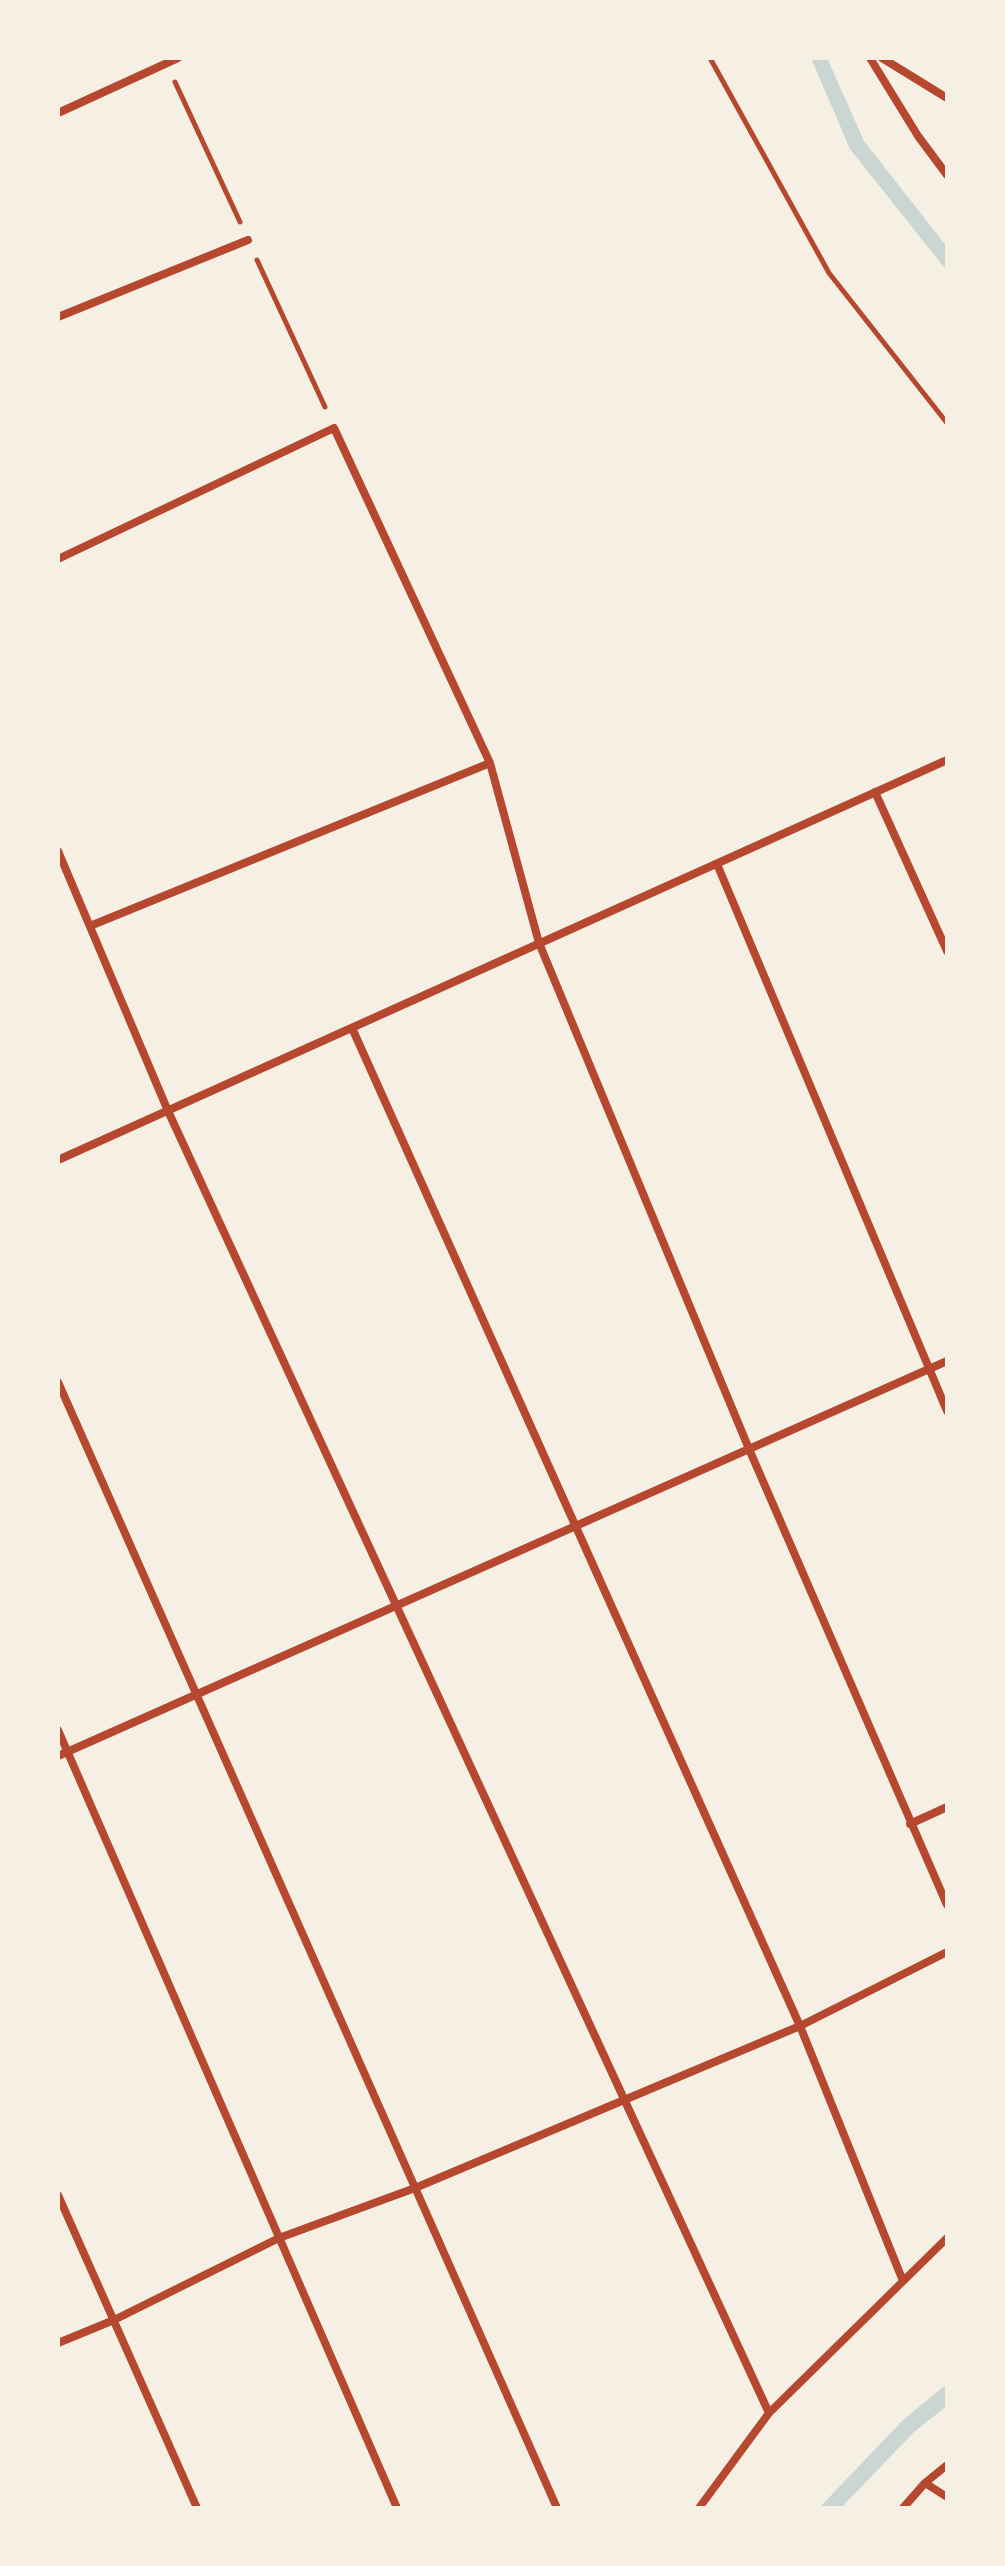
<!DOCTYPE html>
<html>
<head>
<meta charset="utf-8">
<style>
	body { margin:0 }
	#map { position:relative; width:1005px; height:2566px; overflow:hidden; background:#f6efe4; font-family:"Noto Sans",sans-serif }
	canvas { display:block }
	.frame { position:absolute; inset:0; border:60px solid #f6efe4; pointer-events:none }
</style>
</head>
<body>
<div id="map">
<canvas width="1005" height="2566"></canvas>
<div class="frame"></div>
</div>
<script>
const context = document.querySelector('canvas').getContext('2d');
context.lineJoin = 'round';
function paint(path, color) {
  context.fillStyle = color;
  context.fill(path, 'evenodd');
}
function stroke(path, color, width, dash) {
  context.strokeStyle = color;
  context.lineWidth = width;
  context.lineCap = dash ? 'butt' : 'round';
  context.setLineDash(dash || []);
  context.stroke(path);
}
paint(new Path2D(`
	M811,58h16l37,83 83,106v24l-97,-122z
	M947,2384v22l-33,26 -73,76h-22l84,-88z`), '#c9d6d2');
stroke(new Path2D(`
	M710,58l119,215 118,150
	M175,82l65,140
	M257,260l68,147`), '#b5482f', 5);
stroke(new Path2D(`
	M870,58l48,78 29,39
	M882,58l65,40
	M58,113l120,-55
	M58,317l190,-77
	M58,559l276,-131 156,335 49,180 210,506 198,456
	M875,792l72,159
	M58,851l110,260 601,1302
	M717,864l230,547
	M90,926l400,-163
	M352,1028l448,998 103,255
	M58,1160l889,-400
	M58,1382l499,1126
	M58,1730l339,778
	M58,1756l889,-395
	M910,1824l37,-17
	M58,2195l139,313
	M58,2343l56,-23 165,-82 136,-50 385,-162 147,-74
	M925,2483l22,14
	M699,2508l70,-95 178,-175
	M903,2508l22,-25 22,-18`), '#b5482f', 8);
</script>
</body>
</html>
